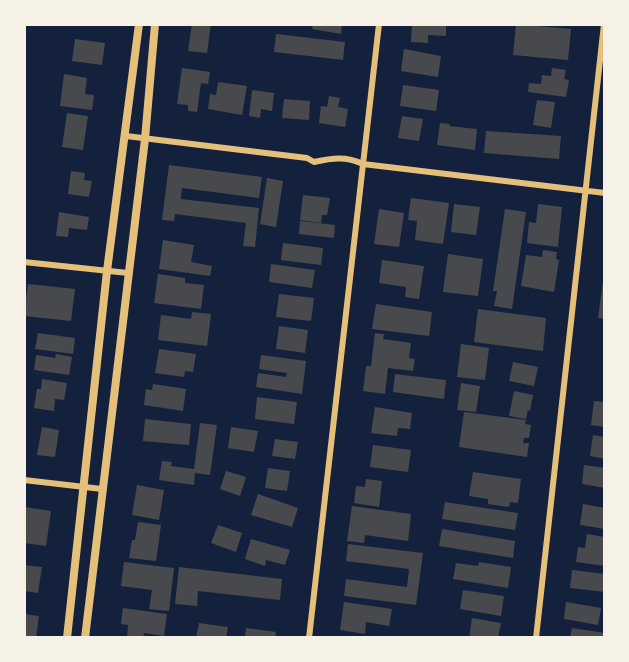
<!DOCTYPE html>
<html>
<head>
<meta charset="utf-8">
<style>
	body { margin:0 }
	#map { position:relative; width:629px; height:662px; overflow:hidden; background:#14213d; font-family:"PT Sans Narrow",sans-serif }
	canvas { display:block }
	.frame { position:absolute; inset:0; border:26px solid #f6f1e7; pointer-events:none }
</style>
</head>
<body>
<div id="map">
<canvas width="629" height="662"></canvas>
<div class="frame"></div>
</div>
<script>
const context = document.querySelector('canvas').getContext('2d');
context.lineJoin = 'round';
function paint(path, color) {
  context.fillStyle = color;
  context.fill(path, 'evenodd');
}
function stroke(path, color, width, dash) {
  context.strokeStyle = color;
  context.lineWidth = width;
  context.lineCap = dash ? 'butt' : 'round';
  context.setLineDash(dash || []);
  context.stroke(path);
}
paint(new Path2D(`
	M192,24h19l-4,29 -19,-2z
	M313,24h29l-1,10 -29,-5z
	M412,24h34v12l-18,-1v8l-17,-1z
	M516,24l55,5 -3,31 -55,-5z
	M276,34l69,8 -2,18 -69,-8z
	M75,39l30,4 -3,22 -30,-4z
	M404,49l37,7 -3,21 -37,-6z
	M182,68l28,4 -2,12 -7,-1 -4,29 -9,-1v-6l-11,-1z
	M552,68l14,2 -2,9 5,1 -3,17 -38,-5 1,-9 12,1 1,-9 9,1z
	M64,74l23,4 -2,16 9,1 -2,15 -32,-4z
	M218,82l29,4 -5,29 -34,-6 2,-15 6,1z
	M403,85l36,5 -3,21 -36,-5z
	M252,90l22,3 -2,18 -11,-2 -1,9 -11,-2z
	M329,96l11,2 -2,9 10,2 -3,18 -26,-4 2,-17 6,1z
	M284,99l26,2 -1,19 -27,-2z
	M537,100l18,2 -4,26 -18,-3z
	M67,113l21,3 -5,34 -21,-3z
	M402,116l21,3 -4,22 -21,-3z
	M440,123l10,1 -1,2 28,3 -2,21 -38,-5z
	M486,131l75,5 -2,23 -75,-6z
	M169,165l93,12 -3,21 -77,-10 -1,8v3l78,9 -4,39 -12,-1 3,-23 -71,-9 -1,7 -12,-1z
	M71,171l14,2 -1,7 8,1 -3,16 -21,-3z
	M267,178l16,3 -7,46 -16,-3z
	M303,195l27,3 -3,17h-5l-1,8 -21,-3z
	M411,198l38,5 -6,41 -28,-4 2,-19 -9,-1z
	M454,204l26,3 -4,28 -25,-3z
	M538,204l24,3 -4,40 -31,-4 2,-21 7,1z
	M379,209l25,4 -5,34 -25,-3z
	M505,209l21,3 -14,97 -18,-3 3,-15h-4z
	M59,212l30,5 -2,13 -18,-2 -1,9 -12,-1z
	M300,221l35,4 -1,13 -35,-4z
	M163,240l31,5 -3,17 21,4 -2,10 -51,-7z
	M283,243l40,5 -2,17 -40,-5z
	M543,250l14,2 -1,7 3,1 -5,32 -33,-6 5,-31 16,2z
	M448,254l35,5 -5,37 -35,-4z
	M382,260l42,6 -5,33 -14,-2 1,-10 -27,-4z
	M271,264l44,6 -3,18 -43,-6z
	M158,274l27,4v5l19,2 -3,24 -47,-6z
	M604,274h1v45l-7,-1z
	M28,284l47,5 -4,32 -47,-5z
	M279,294l35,4 -3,23 -35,-4z
	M376,304l56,8 -3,24 -57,-7z
	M478,309l68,9 -3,33 -69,-9z
	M192,312l19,2 -4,32 -49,-6 3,-25 30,4z
	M279,326l29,4 -3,23 -29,-4z
	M38,333l37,5 -2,16 -38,-5z
	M375,333l9,1 -1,5 28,4 -2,15 6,1 -2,12 -25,-3 -3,26 -22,-3 3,-25h5z
	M461,344l28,4 -4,32 -28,-3z
	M159,349l37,5 -3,18 -8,-1 -1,6 -29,-4z
	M56,354l16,3 -3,18 -35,-5 2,-15 19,3z
	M261,355l45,6 -4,33 -46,-7 2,-14 28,4 1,-4 -28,-4z
	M513,362l25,5 -4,19 -25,-5z
	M395,374l51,6 -2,19 -51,-7z
	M42,379l25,4 -3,17 -9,-1 -1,12 -20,-3 3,-19h4z
	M461,383l19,3 -4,26 -19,-2z
	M153,384l33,5 -3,22 -39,-6 2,-16 6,1z
	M514,391l19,4 -3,16 -2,-1 -2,9 -17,-3z
	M257,397l40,5 -3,22 -39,-5z
	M594,401l11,1v25l-14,-2z
	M375,407l37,6 -2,16 -12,-1 -1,8 -26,-3z
	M464,412l62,8 -1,4 6,1 -2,13h-5l-1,5h6l-2,14 -68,-10z
	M145,419l46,5 -2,21 -46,-4z
	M200,423l17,2 -7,50 -15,-2 -1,12 -35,-5 3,-19 10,1 -1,4 23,3z
	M42,427l17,3 -4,27 -18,-2z
	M231,427l27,4 -4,21 -26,-4z
	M593,435l12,2v22l-15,-3z
	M275,439l23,3 -3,17 -23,-3z
	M373,445l38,5 -3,22 -38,-5z
	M584,465l21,3v20l-23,-4z
	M268,468l22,3 -3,20 -22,-3z
	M226,471l20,6 -6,19 -20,-7z
	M473,472l48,7 -3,24 -8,-1 -1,5 -21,-3v-5l-19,-3z
	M366,479l16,2 -3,26 -25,-4 2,-17 9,1z
	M137,485l27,5 -5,30 -27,-5z
	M258,494l40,14 -6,19 -41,-12z
	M445,502l73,11 -3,17 -73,-11z
	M583,504l22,4v21l-25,-4z
	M352,506l59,8 -3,27 -43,-6 -1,8 -17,-2z
	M24,507l27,4 -5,35 -22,-3z
	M138,522l23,3 -5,36 -27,-3 3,-18h3z
	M218,525l24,8 -6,19 -25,-9z
	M442,529l73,12 -2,17 -74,-12z
	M587,534l18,3v29l-29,-4 2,-15 7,1z
	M251,539l39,11 -5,15 -19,-5 -1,6 -20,-7z
	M348,544l75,9 -7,52 -72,-9 2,-17 61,8 2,-18 -63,-8z
	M124,562l50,6 -5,43 -20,-2 3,-19 -31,-4z
	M479,562l32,5 -3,21 -55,-9 3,-16 22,3z
	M24,565l18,2 -4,26 -14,-2z
	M179,567l103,12 -2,21 -82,-9 -1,15 -22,-2z
	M572,570l33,4v18l-35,-4z
	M463,590l41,6 -3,20 -41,-7z
	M344,602l48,7 -3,17 -23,-4 -1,12 -25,-4z
	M566,602l35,6 -3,17 -34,-6z
	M123,608l44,6 -3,22 -20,-3 -1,5h-16l1,-13 -7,-1z
	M24,614l15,2 -3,22h-12z
	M472,618l29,5 -3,15h-29z
	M199,623l29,4 -2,11h-30z
	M246,628l30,4 -1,6h-30z
	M572,628l33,5v5h-35z`), '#48494c');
stroke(new Path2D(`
	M126,136l181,22 7,4c18,-4 32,-6 49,2l242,29
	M24,262l104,11
	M24,480l78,9
	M309,638l70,-614
	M536,638l68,-614`), '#e5c07b', 6);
stroke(new Path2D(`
	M67,638l40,-367 32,-247
	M85,638l60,-499 10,-115`), '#e5c07b', 8);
</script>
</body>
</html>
